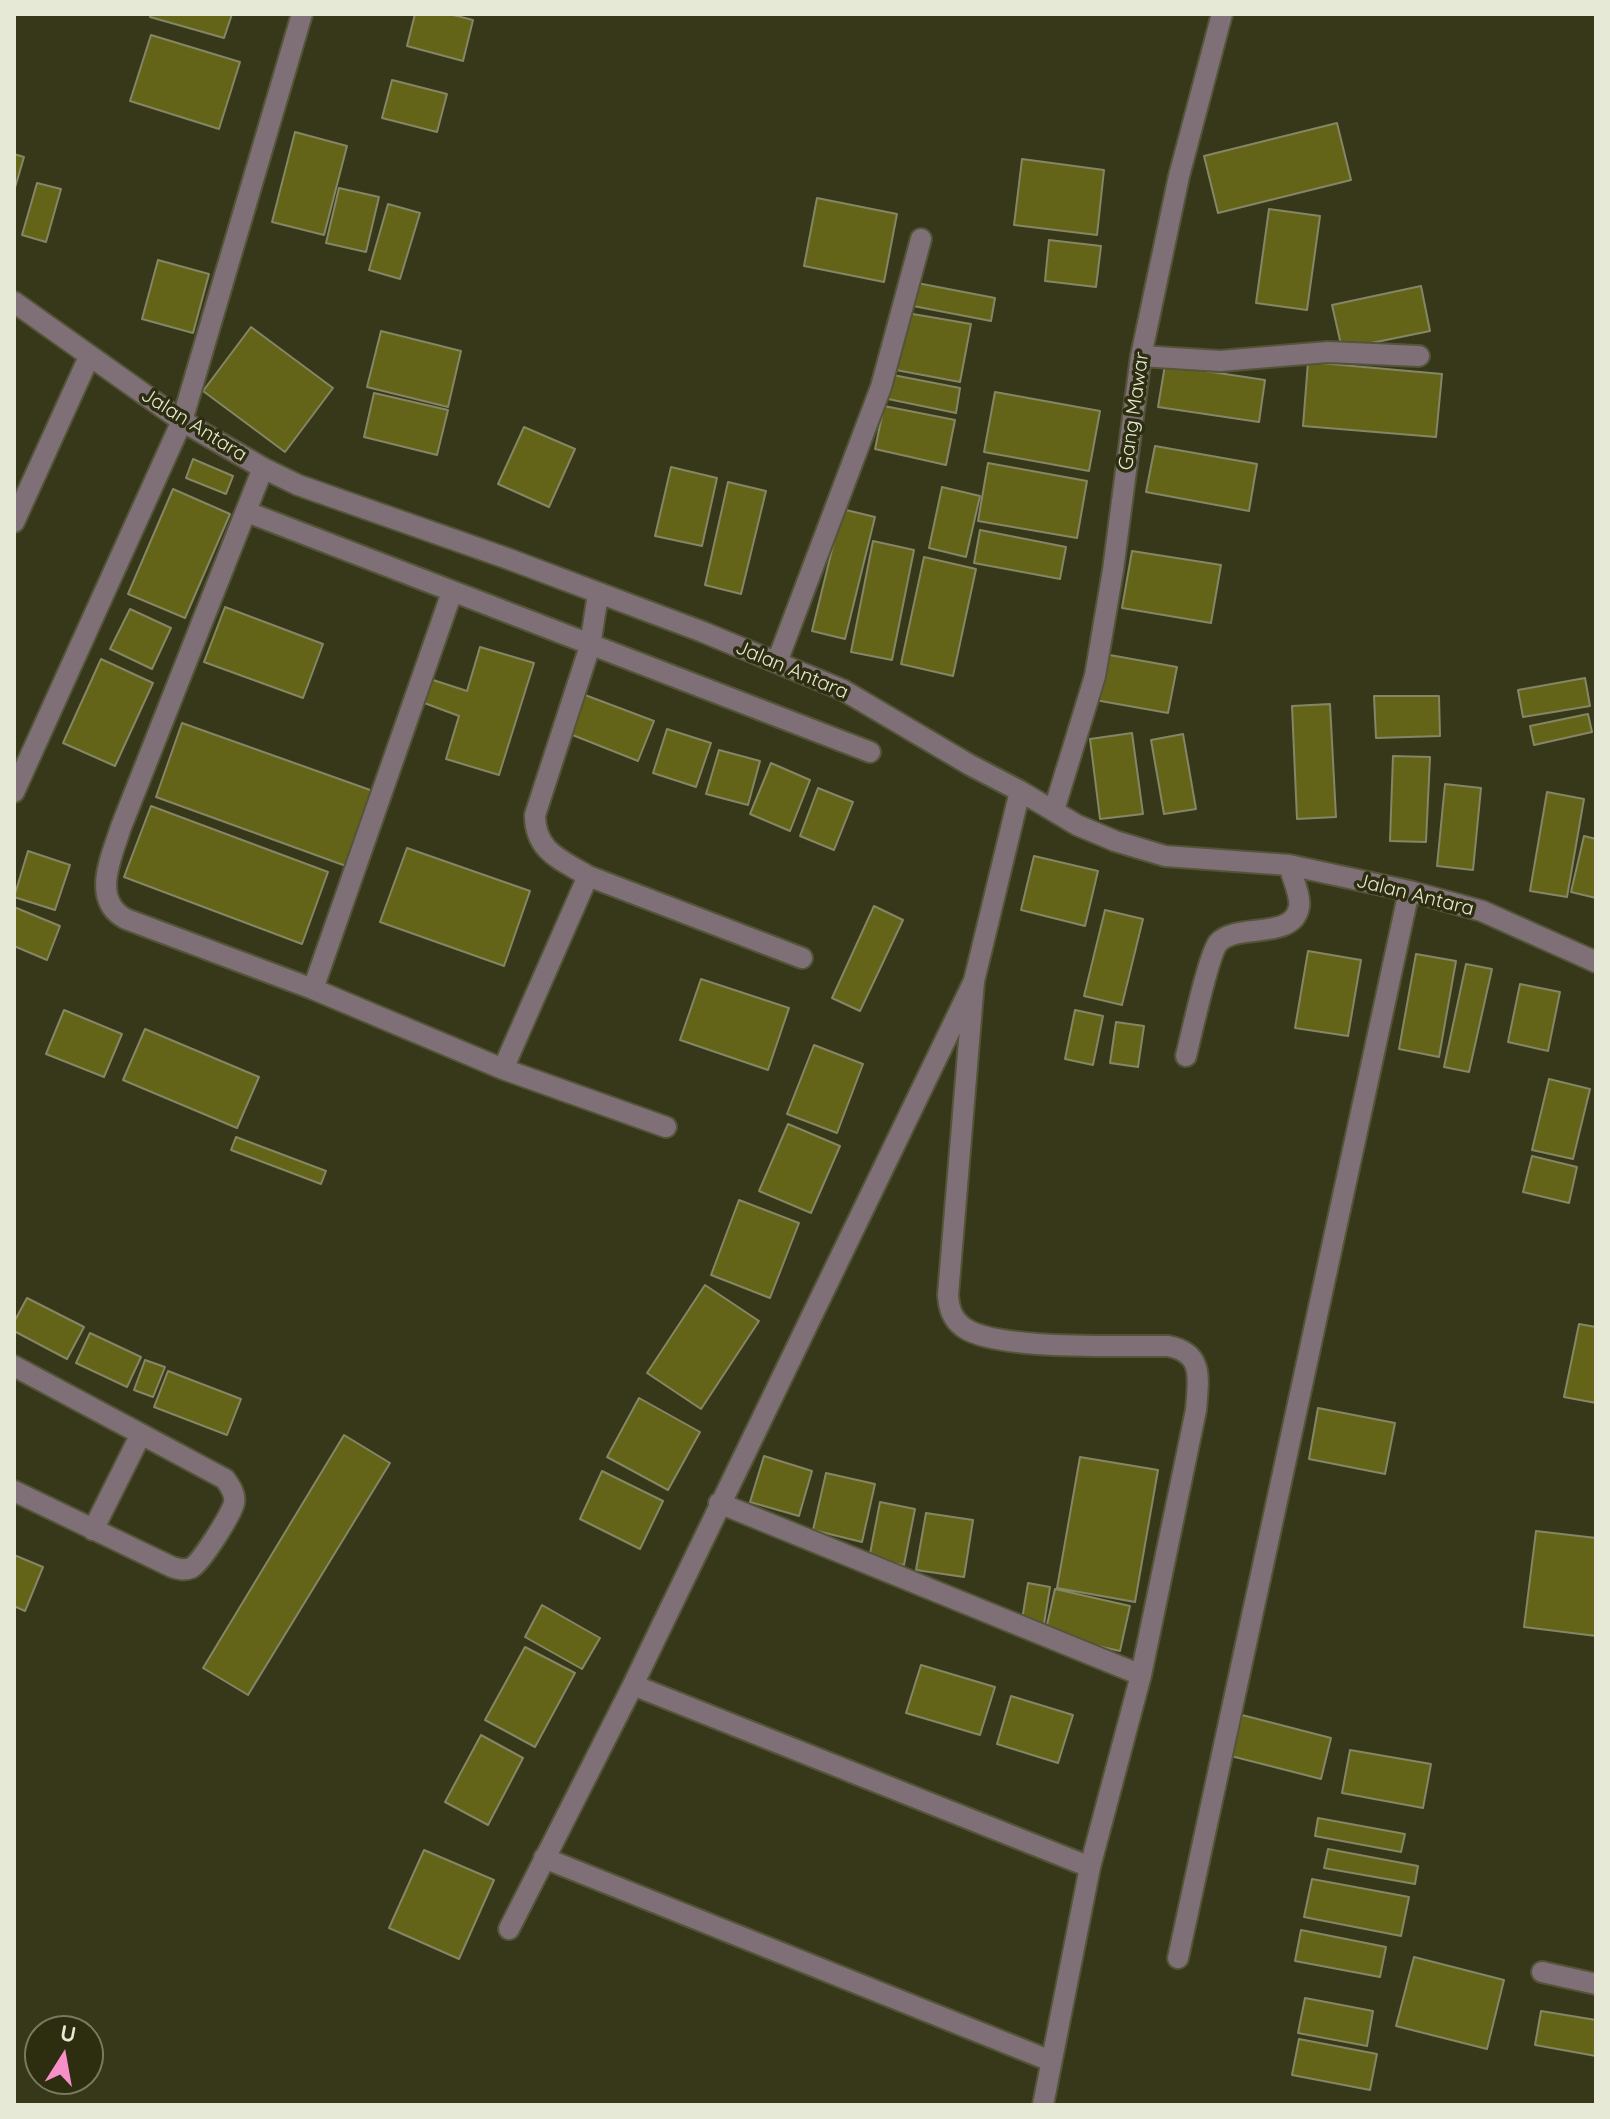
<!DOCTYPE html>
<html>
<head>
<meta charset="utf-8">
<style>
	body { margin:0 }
	#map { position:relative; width:1610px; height:2119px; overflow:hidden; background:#37381a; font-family:Quicksand,sans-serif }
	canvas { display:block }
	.frame { position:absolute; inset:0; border:16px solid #e7e9d7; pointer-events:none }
	.north { position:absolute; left:24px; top:2015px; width:80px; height:80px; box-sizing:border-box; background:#2d2e10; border:2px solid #777960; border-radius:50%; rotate:11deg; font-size:22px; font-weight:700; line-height:32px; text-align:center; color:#e7e9d7 }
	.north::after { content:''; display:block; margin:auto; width:28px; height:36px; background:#f98fc9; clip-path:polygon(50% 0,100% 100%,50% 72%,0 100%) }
</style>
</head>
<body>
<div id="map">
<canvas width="1610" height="2119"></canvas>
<div class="frame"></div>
<div class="north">U</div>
</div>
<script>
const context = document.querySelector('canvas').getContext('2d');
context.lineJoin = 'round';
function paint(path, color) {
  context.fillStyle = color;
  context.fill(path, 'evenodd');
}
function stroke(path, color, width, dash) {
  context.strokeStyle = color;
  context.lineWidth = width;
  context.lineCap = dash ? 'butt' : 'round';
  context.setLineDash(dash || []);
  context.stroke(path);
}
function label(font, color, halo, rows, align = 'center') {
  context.font = font + ' Quicksand,sans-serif';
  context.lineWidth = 7;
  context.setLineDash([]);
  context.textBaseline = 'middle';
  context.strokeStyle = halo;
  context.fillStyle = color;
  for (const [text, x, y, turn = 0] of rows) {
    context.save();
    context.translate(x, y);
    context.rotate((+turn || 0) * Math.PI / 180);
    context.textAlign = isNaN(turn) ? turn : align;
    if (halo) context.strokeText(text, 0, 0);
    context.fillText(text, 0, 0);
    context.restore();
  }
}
const building = new Path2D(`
	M151,14h81l-8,24 -74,-21z
	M415,14h34l24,6 -10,41 -56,-15z
	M151,35l89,27 -21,67 -89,-28z
	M392,80l55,14 -10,38 -55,-14z
	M1337,123l14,57 -133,33 -14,-57z
	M295,132l52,14 -23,89 -52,-13z
	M14,154l10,3 -10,34z
	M1022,159l82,11 -7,65 -83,-10z
	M37,183l24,6 -15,53 -24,-7z
	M339,188l40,9 -13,55 -40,-9z
	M817,198l80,16 -13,68 -80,-16z
	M388,204l32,9 -20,66 -31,-9z
	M1269,209l51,7 -13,94 -51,-7z
	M1049,240l52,6 -5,41 -51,-6z
	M158,260l51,14 -16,59 -51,-14z
	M912,282l83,16 -4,23 -83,-16z
	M1421,286l9,45 -88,18 -10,-44z
	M907,313l64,11 -11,58 -64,-12z
	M251,327l82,61 -48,64 -82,-61z
	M381,331l80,20 -13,56 -81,-20z
	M1308,362l134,12 -6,63 -133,-11z
	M1165,365l100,15 -6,42 -101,-15z
	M893,375l67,13 -4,25 -68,-14z
	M995,392l105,19 -11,60 -105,-19z
	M374,393l74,17 -11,45 -73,-18z
	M884,406l71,14 -9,45 -71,-16z
	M524,427l51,22 -26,58 -51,-23z
	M1155,446l102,18 -8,47 -103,-19z
	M193,459l40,17 -7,18 -40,-16z
	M988,463l99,18 -10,57 -99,-17z
	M671,467l46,11 -15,68 -47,-10z
	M728,482l38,9 -25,103 -36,-9z
	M942,487l38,9 -14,61 -37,-9z
	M173,489l57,25 -45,104 -57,-24z
	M842,509l33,8 -30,122 -33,-8z
	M980,530l86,17 -6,32 -86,-16z
	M873,541l41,9 -22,110 -41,-8z
	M1132,551l89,14 -10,58 -89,-15z
	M924,557l52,12 -23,107 -52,-12z
	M225,607l98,37 -20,54 -99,-36z
	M130,609l41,19 -19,41 -42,-20z
	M480,647l54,16 -35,112 -53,-16 13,-43 -40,-15 8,-23 40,13z
	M1104,654l73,13 -9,46 -73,-13z
	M101,659l52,24 -38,83 -52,-23z
	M1585,678l5,28 -67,11 -5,-27z
	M585,695l69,26 -16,40 -68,-27z
	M1374,696h65l1,40 -64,2z
	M1330,704l6,113 -39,2 -5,-113z
	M1588,714l4,18 -58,13 -4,-19z
	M182,723l191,68 -27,75 -190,-69z
	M667,729l44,14 -15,44 -43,-14z
	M1132,733l11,81 -43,5 -10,-80z
	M1183,734l13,75 -32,5 -13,-74z
	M719,750l41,11 -12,44 -42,-11z
	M1393,756l37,1 -4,85 -36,-1z
	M771,763l39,17 -20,51 -40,-17z
	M1445,784l36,4 -8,82 -36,-4z
	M818,788l35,14 -19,48 -34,-14z
	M1547,792l37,7 -17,98 -37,-6z
	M151,806l177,66 -26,72 -178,-67z
	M1584,836l12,3v59l-25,-6z
	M407,848l123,43 -26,75 -124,-44z
	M28,851l42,14 -15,45 -41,-13z
	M1034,856l64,15 -13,55 -64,-16z
	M874,906l29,14 -43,91 -28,-13z
	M14,907l46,19 -13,34 -33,-14z
	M1105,910l38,9 -21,86 -38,-9z
	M1308,951l53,9 -13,76 -53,-8z
	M1416,954l40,7 -17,96 -40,-8z
	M1466,964l26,5 -23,103 -25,-5z
	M701,979l88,29 -21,62 -88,-30z
	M1520,984l40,8 -12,59 -40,-9z
	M64,1010l58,24 -18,43 -58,-23z
	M1075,1010l28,6 -10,49 -28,-6z
	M1116,1022l28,4 -6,41 -28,-4z
	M145,1029l114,48 -22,51 -114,-48z
	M814,1045l49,19 -26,69 -50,-19z
	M1549,1079l41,10 -17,70 -41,-9z
	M788,1124l52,22 -29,67 -52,-22z
	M236,1137l90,34 -5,13 -90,-34z
	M1532,1156l45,11 -8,36 -46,-11z
	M739,1200l60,23 -29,75 -59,-23z
	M705,1285l54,36 -58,88 -54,-36z
	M27,1298l57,29 -17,32 -53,-28v-9z
	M1579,1324l17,3v76l-32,-6z
	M90,1333l51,24 -14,30 -51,-24z
	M145,1360l20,7 -12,30 -19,-7z
	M168,1371l73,28 -14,36 -73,-28z
	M639,1398l61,34 -32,58 -61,-33z
	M1318,1408l77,15 -10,51 -76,-15z
	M344,1435l46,28 -142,232 -45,-27z
	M764,1456l48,15 -13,45 -49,-14z
	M1080,1457l78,13 -23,132 -78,-14z
	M602,1471l61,30 -23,48 -60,-30z
	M826,1473l49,11 -13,58 -49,-12z
	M880,1502l35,7 -11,56 -35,-6z
	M926,1513l47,7 -9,57 -48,-7z
	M1536,1531l60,7v98l-72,-9z
	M14,1555l29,12 -18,44 -11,-5z
	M1028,1583l22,4 -6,37 -22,-4z
	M1055,1589l75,17 -10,45 -75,-17z
	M542,1605l58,33 -18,31 -57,-32z
	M525,1647l50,26 -40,74 -50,-27z
	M921,1665l74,22 -15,48 -74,-22z
	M1011,1696l62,19 -15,48 -61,-19z
	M1242,1715l89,23 -10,41 -90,-23z
	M481,1735l42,23 -35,67 -43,-23z
	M1350,1750l81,14 -8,44 -81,-15z
	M1318,1818l87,16 -4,18 -86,-16z
	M1328,1849l90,17 -3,18 -91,-16z
	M424,1850l70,30 -35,79 -70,-31z
	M1312,1879l97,18 -8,39 -97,-19z
	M1301,1930l85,17 -6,30 -85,-16z
	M1414,1957l90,23 -17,69 -91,-23z
	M1305,1998l68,13 -6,35 -69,-13z
	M1541,2011l55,9v36l-61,-11z
	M1299,2039l78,15 -7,36 -78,-15z`);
paint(building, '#646418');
stroke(building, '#848665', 2);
const minor = new Path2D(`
	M14,302l168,119 81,47 35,17 208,73 197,74 140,58 127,75 50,26 57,34 38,16 50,15 124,9 120,26 73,20 114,51
	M1141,356l79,5 108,-9 91,4
	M263,468l-142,359c-9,29 -31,73 5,92l187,70 190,80 163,58
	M247,512l623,240
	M14,522l75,-165
	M777,662l104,-275 40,-148
	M14,792l168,-371 120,-407
	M1054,810l41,-134 18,-106 28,-214 38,-180 43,-162
	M588,876l214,82
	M974,981l-26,314c1,13 4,24 15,32 31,24 161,18 205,19 37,7 30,34 28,64l-55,265 -51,192 -47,238
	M313,989l139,-397
	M1186,1056c5,-20 23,-102 32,-113 18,-21 75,-2 81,-36 2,-11 -7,-30 -10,-42
	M503,1069l85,-193c-28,-17 -53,-25 -53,-61l55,-169 8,-52
	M14,1366l211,113c5,7 11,15 9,24 -3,12 -33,60 -43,65 -7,3 -12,1 -19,-1l-158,-76
	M719,1503l422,172
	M93,1530l48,-96
	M633,1685l457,182
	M544,1858l507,203
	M509,1929l124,-244 341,-704 46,-190
	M1178,1958l231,-1067
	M1542,1972l54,12`);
stroke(minor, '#535438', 24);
stroke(minor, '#7f7077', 20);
label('20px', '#e7e9d7', '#2d2e10', [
	["Gang Mawar",1134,411,-82],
	["Jalan Antara",194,425,32],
	["Jalan Antara",792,670,23],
	["Jalan Antara",1415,895,14]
]);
</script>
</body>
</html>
